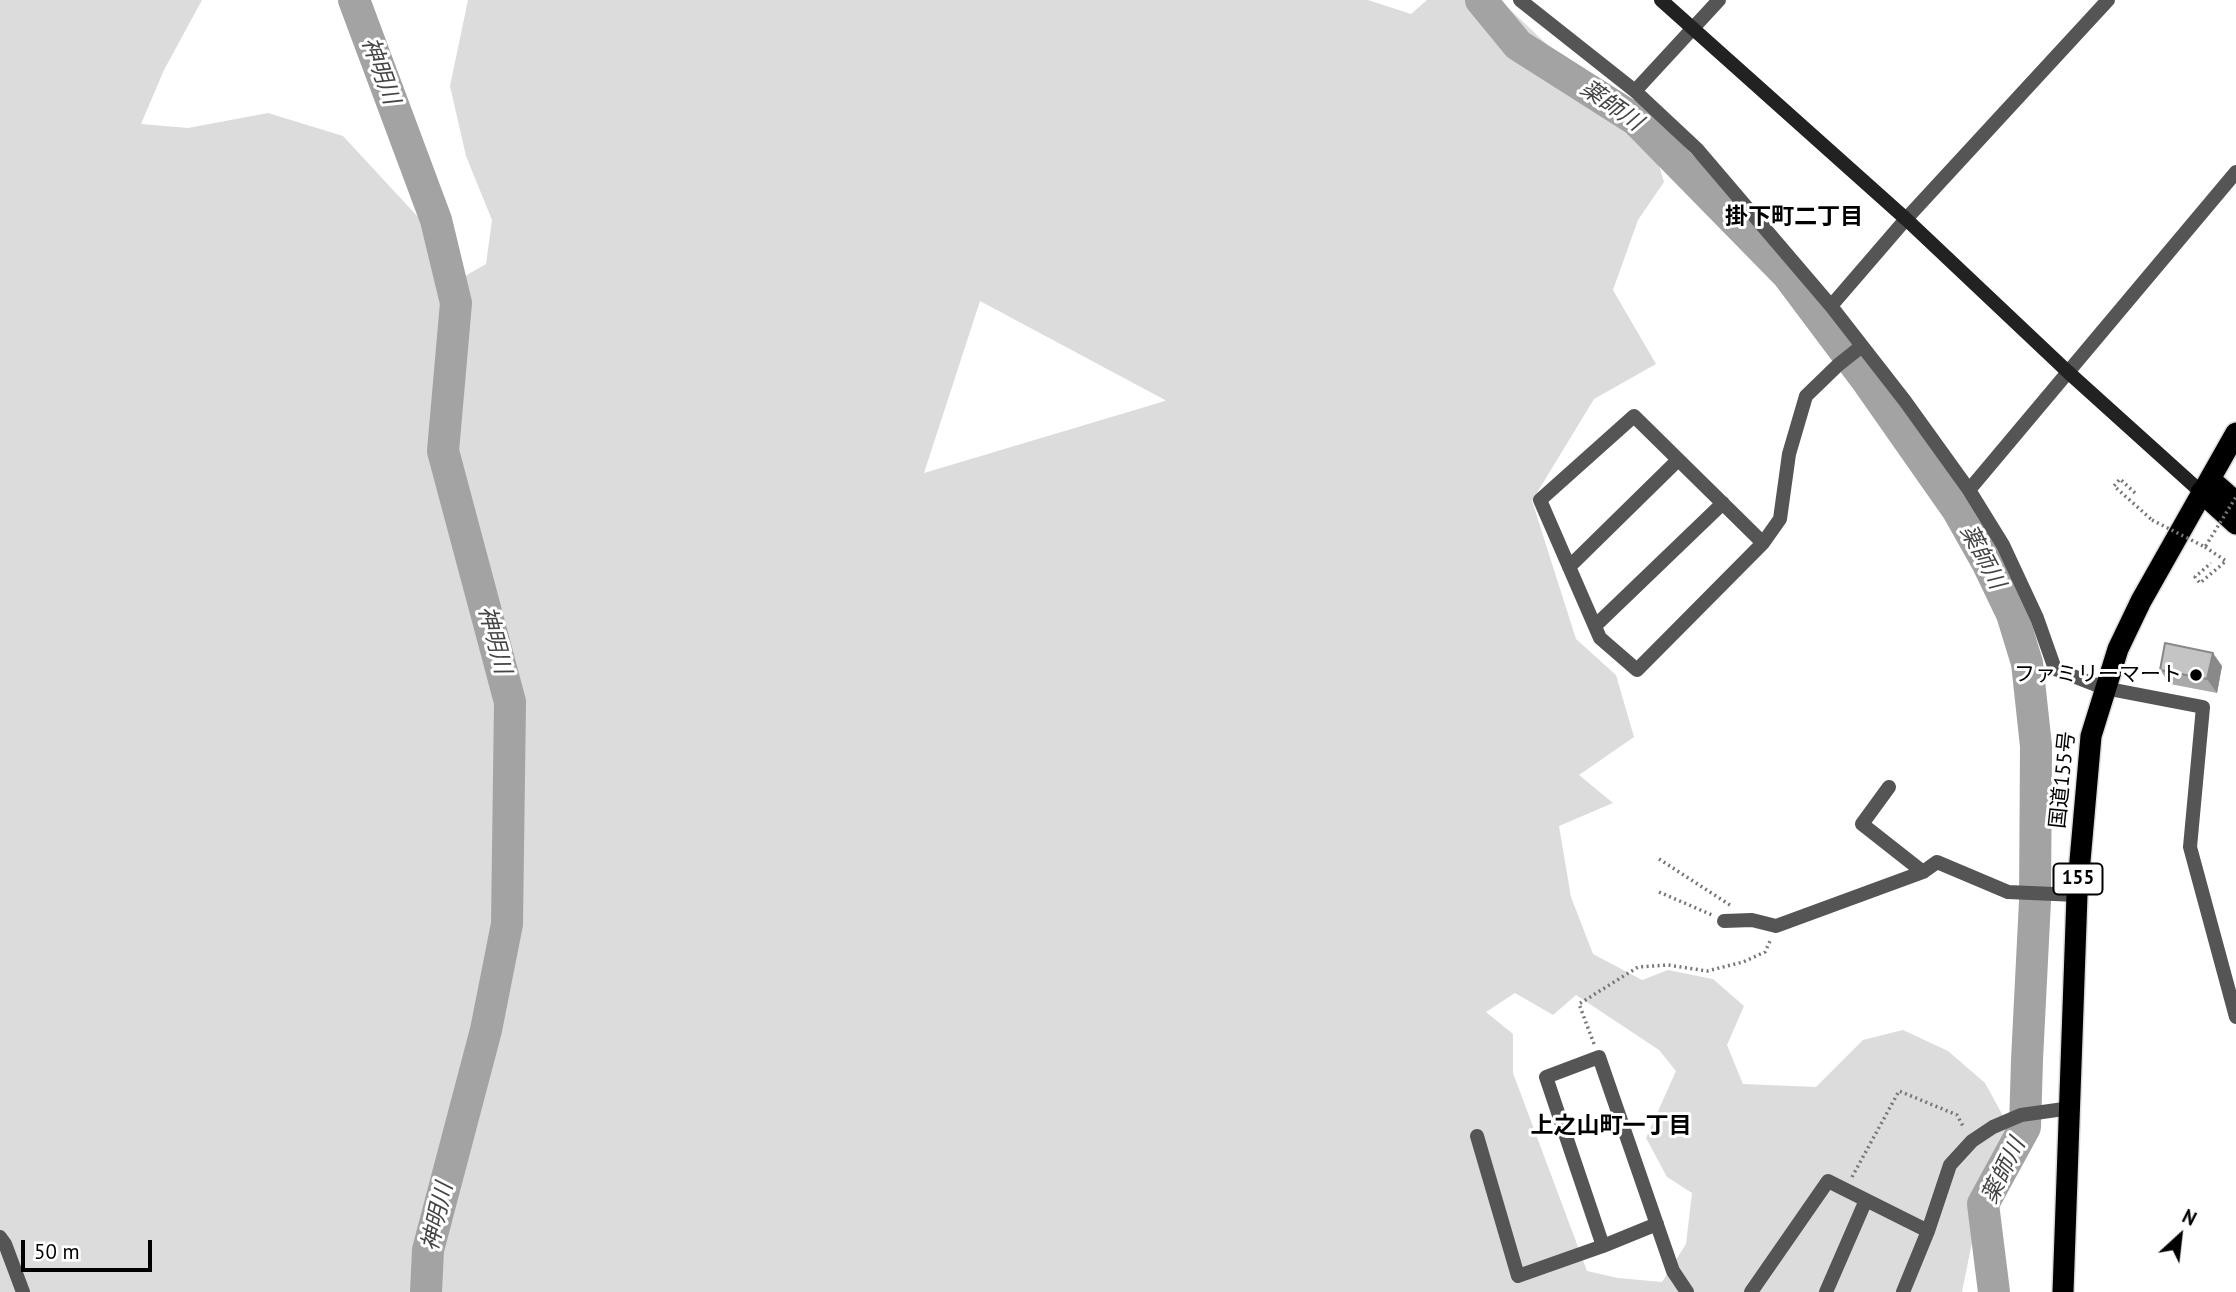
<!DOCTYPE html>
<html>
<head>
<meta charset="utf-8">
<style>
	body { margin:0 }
	#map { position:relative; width:2236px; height:1292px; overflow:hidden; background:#fff; font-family:"PT Sans",sans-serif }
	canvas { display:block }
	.north { position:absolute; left:2145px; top:1201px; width:70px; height:70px; -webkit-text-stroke:5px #fff; paint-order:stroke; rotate:27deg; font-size:19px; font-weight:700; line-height:28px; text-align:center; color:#000 }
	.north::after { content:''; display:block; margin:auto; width:24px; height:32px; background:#000; clip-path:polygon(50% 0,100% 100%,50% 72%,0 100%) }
	.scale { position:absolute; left:21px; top:1240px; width:131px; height:32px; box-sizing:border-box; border:4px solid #000; border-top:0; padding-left:9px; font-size:21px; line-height:24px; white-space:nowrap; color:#000; -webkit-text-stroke:5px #fff; paint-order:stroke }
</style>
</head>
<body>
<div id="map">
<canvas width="2236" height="1292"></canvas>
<div class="north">N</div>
<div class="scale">50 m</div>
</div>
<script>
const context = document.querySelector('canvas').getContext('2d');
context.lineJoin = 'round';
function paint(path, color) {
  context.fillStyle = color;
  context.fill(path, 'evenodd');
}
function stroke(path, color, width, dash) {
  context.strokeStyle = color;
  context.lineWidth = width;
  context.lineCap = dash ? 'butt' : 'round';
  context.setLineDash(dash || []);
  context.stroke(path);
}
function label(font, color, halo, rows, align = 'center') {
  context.font = font + ' "PT Sans","Noto Sans JP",sans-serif';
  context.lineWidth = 6;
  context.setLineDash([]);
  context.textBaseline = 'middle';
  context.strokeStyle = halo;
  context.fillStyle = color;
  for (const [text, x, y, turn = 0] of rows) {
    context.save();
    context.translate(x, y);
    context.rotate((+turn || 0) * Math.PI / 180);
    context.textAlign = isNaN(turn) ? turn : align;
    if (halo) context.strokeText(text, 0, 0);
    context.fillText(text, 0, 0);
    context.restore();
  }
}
paint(new Path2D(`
	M0,0h202l-38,70 -23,54 47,4 80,-15 75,23 76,82 34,65 33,-19 6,-44 -26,-64 -16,-70 18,-86h900l43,14 16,-14h73l153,145 11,37 -26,38 -25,70 43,74 -62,35 -62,102 44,138 40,36 18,62 -55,38 34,28 -54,23 12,71 22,57 49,26 26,-10 45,9 31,27 -17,39 16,39 73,3 47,-47 40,-10 45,21 37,32 29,53 -33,61 -19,95h-1962zM980,301l185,99v1l-241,72zM1515,993l38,22 23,-20 83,55 17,21 -30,67 21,39 25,16 -6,51 -24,38 -44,-4 -31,-7 -74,-198v-39l-27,-22z`), '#dcdcdc');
stroke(new Path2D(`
	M354,0l82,220 20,83 -13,148 67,251 -3,222 -21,106 -58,220 -2,42
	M1481,0l37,45 118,75 151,154 81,108 89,127 31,55 24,50 15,49 9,83 -1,155 -8,159 -2,67 -42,77 11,88`), '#a3a3a3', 32);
const highway = new Path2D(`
	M2210,479l26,23
	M2201,492l35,32
	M2063,1292l14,-397 14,-159 27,-87 23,-48 95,-168`);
stroke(highway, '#dbdbdb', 24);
stroke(new Path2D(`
	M2135,493l-15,-14 -6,7 38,34
	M2205,547l21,14 -26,22 -5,-6 16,-14
	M1659,859l71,46
	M1659,892l53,23
	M1594,1044l-15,-40 59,-37 30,-2 39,6 36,-9 22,-10 5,-11
	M1852,1177l47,-86 58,24 7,13`), '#777', 3.5, [2, 3.5]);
stroke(new Path2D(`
	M1520,0l115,91 62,58 134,157 74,95 64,89 34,55 34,73 18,51 49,19 99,19 -13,140 46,170
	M1635,91l84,-91
	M1831,306l75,-87 202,-219
	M1969,490l267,-318
	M1763,543l-129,-127 -94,84 60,138 37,32 126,-127 17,-24 9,-65 17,-58 32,-31 24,-19
	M1569,567l109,-107
	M1595,626l128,-123
	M1889,787l-27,37 61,48
	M1724,921l28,-1 24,6 147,-54 14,-10 71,30 69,3
	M1477,1136l41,140 85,-30 -57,-169 53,-20 74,214 14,21
	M0,1237l5,7 18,48
	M1603,1246l54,-22
	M1751,1292l77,-111 100,50
	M1826,1292l40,-92
	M1903,1292l25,-61 22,-66 22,-24 21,-14 28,-12 50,-7`), '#555', 14);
stroke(new Path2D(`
	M1661,0l245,219 162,153 133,120`), '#222', 14);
stroke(highway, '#000', 21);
stroke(new Path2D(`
	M2152,520l53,27 31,-50`), '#777', 3.5, [2, 3.5]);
paint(new Path2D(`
	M2222,666l-5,27 -47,-9 -10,-14z`), '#a9a9a9');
paint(new Path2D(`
	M2213,653l9,13 -5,27 -10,-14z`), '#898989');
const building = new Path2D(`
	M2165,643l48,10 -6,26 -47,-9z`);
paint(building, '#c4c4c4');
stroke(building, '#898989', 2);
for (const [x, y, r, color] of [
	[2196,675,7,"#000"]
]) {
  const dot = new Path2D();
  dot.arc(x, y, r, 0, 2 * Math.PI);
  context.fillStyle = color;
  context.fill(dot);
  stroke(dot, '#fff', 2.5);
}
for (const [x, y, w] of [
	[2078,879,49]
]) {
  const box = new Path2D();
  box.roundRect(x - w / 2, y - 15.5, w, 31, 5);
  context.fillStyle = '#fff';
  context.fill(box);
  stroke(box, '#000', 2);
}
label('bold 19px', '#000', null, [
	["155",2078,879]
]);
label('21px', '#000', '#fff', [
	["ファミリーマート",2182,675]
], 'right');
label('21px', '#000', '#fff', [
	["国道155号",2063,780,-84]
]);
label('italic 23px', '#444', '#fff', [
	["神明川",380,71,70],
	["薬師川",1611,106,35],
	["薬師川",1982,557,62],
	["神明川",494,640,75],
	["薬師川",2004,1171,-64],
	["神明川",438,1217,-77]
]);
label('bold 23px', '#000', '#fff', [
	["掛下町二丁目",1794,217],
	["上之山町一丁目",1611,1126]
]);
</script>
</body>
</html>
